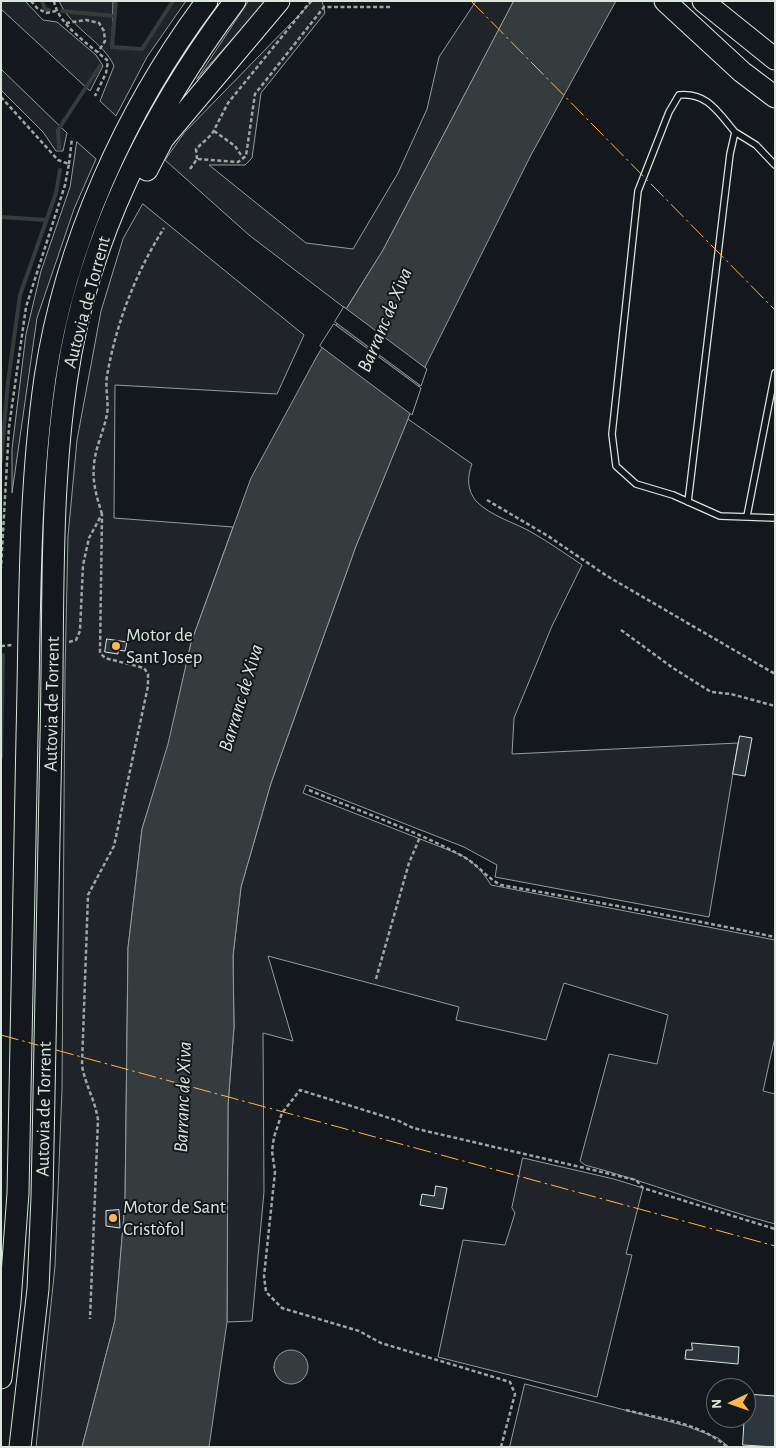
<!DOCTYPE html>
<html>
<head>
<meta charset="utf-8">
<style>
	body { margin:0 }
	#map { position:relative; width:776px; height:1448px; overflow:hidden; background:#14181c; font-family:"Alegreya Sans",sans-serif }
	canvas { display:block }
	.frame { position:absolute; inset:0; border:2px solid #d8e6dc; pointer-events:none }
	.north { position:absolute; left:706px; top:1378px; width:50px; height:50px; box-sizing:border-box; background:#14181c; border:1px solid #626a69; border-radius:50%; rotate:267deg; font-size:14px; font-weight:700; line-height:20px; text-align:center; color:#d8e6dc }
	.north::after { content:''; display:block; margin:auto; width:18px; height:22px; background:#ffb74d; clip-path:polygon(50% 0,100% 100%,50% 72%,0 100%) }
</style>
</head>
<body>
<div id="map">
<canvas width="776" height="1448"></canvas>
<div class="frame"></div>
<div class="north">N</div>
</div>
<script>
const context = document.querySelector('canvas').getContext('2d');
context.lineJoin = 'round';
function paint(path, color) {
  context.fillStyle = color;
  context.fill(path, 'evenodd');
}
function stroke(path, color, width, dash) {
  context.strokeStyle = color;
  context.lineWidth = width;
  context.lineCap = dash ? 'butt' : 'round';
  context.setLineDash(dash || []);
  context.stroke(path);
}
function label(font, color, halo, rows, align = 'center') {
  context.font = font + ' "Alegreya Sans",sans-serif';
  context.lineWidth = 4;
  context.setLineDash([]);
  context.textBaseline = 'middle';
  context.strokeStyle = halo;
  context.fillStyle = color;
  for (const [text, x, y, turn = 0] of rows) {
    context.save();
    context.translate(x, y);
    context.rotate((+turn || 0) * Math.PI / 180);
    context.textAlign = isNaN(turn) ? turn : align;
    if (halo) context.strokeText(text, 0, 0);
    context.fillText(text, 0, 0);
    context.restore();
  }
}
const green = new Path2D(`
	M1,1h24l18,19 14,2 39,33 7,11 -13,25 -88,-81z
	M59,1h54l-1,46 30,2 31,-48h13l-39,56 -31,59 -16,-15 14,-35c-10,-24 -43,-37 -55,-65z
	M249,1h17l-69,78z
	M313,1h9l3,12 -64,80 -9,65 -7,7h-36l97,78 47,6 45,-76 29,-64 12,-52 37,-56h38l-132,251 -36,57 -97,-74 -84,-75 19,-27z
	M1,69l66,64 -4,18h-7l-13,-19 -42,-42z
	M77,142l19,17 -22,50 -37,109 -25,175v-44l14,-115 15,-63 29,-84z
	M143,204l161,131 -27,59 -162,-9 -1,133 119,9 -42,116 -22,101 -27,85 -14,119 -3,255 -10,117 -33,127h-46l19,-181 7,-177 3,-417 3,-136 9,-96 24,-129 22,-72z
	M408,419l64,45c-5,13 -5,26 4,37 14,15 40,22 57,32 17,10 33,21 49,32l-30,61 -38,92 -2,36 226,-11 -29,174 -214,-40 2,-12 -33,-18 -158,-62 -3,8 158,62c13,7 22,17 30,30l284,55v97l-12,54 12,3v130c-64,-17 -126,-42 -190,-59l-5,-4 29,-107 48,10 11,-49 -104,-32 -18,57 -90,-20 3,-13 -191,-51 25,85 -30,-8 1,159 -12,129 -25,1 1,-217 6,-78 -1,-71 8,-69 30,-104 85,-237z
	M523,1158l91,21 29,9 -17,66 6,1 -35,142 -159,-40 25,-117 42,5 10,-32 -3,-5z
	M525,1384l161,42 32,12 11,9h-219z`);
paint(green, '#202428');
stroke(green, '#939e99', 1);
const water = new Path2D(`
	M514,1h102l-85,154 -105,210 -18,54 -52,127 -85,237 -30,104 -8,69 1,71 -6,78 -1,217 -18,125h-127l33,-127 10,-117 3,-255 14,-119 26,-85 23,-101 60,-165 66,-122 66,-106z
	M274 1367a17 17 0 1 1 34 0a17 17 0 1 1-34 0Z`);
paint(water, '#363b3e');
stroke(water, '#939e99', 1);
const pier = new Path2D(`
	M344,307l83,62 -6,17 -86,-64z
	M334,324l87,64 -9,27 -92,-69z`);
paint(pier, '#14181c');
stroke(pier, '#939e99', 1);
stroke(new Path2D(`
	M42,1l3,8 4,1
	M116,1l-4,46 30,2 31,-48
	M62,11l52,5
	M59,149l-1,-19 42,-64
	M1,217l45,3
	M1,461l7,-79 12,-87 36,-102 4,-23
	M1,757l2,-102`), '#363b3e', 4);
const building = new Path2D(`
	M107,639l20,3 -2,9 -7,-1v4l-13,-2z
	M740,736l12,2 -7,38 -12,-2z
	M436,1186l11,2 -4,21 -23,-4 2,-11 12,2z
	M119,1210l1,18 -14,-2v-15z
	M692,1343l47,4 -1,17 -53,-5 1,-9h6z
	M746,1394l29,2v51l-32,-2z`);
paint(building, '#2c363c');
stroke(building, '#d8e6dc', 1);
const lane = new Path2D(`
	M735,132l21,13 19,20
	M688,502l42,-348 5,-22c-17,-20 -28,-40 -56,-37l-10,17 -31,79 -26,243 4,32 20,18 37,11 47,21 55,2
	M747,516l28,-143`);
const highway = new Path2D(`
	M665,1l77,71 33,25
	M703,1l72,58
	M147,170l16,-31 116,-138
	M1,1378l9,-76 8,-109c3,-152 6,-304 9,-457 3,-119 1,-239 18,-358 20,-134 81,-269 162,-377
	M20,1447l18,-158 4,-92c3,-154 6,-307 9,-460 3,-119 -2,-242 16,-360 20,-137 85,-266 168,-376`);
stroke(lane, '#d8e6dc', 8);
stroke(highway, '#d8e6dc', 23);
stroke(new Path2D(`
	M31,1l6,7 9,5 10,-2
	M54,1c4,24 36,44 54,60l-2,12 -11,23
	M66,23l20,-3 13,3 5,8 1,10 -7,11
	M1,97l57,63 11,4 -4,21 -39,122 -17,120 -8,141
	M214,131l21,15 8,12
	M197,159l-1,-10 16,-15 16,-31 83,-102
	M69,164l3,-26
	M190,169l7,-10 41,3 8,-6 9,-62 69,-87h67
	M487,500l61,36 59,40 168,98
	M102,514c-5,-16 -10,-32 -8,-49 1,-17 10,-34 13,-51 2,-12 -2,-25 0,-38 9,-52 28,-102 57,-148
	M621,630l52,38 38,24 20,2 44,12
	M69,642l7,-2 4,-9 3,-66 6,-27 13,-24 -2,139 5,5 39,10 4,6v12l-34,160 -26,49 -6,170c3,20 13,34 16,55l-8,199
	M1,646l11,-1
	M309,790c52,22 106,40 155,67 14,8 23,21 37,28 91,16 183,33 274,52
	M376,979l33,-116 11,-26
	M626,1410c34,9 75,13 101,37
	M501,1447l14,-53 -5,-12 -129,-39 -22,-12 -77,-23 -16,-16 -2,-16 11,-104 -3,-21 2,-14 8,-24 18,-23 99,31 14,7 223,52 7,8 132,41`), '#9da8a2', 2.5, [4, 2.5]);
stroke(lane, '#14181c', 5.5);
stroke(highway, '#14181c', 21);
stroke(new Path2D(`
	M471,1l304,309
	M1,1035l774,211`), '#ffb74d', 1, [18, 4, 2.5, 4]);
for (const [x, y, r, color] of [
	[116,646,5,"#ffb74d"],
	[113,1218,5,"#ffb74d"]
]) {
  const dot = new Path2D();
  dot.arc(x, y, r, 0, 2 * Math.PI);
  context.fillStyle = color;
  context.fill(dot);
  stroke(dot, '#14181c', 2);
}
label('19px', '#d8e6dc', '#14181c', [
	["Autovia de Torrent",87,302,-75],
	["Autovia de Torrent",52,704,-89],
	["Autovia de Torrent",44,1109,-89]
]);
label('19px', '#d8e6dc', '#14181c', [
	["Motor de",126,635],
	["Sant Josep",126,657],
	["Motor de Sant",123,1207],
	["Cristòfol",123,1229]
], 'left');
label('italic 20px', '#d8e6dc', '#14181c', [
	["Barranc de Xiva",385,320,-67],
	["Barranc de Xiva",241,698,-73],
	["Barranc de Xiva",183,1097,-88]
]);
</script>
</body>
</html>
